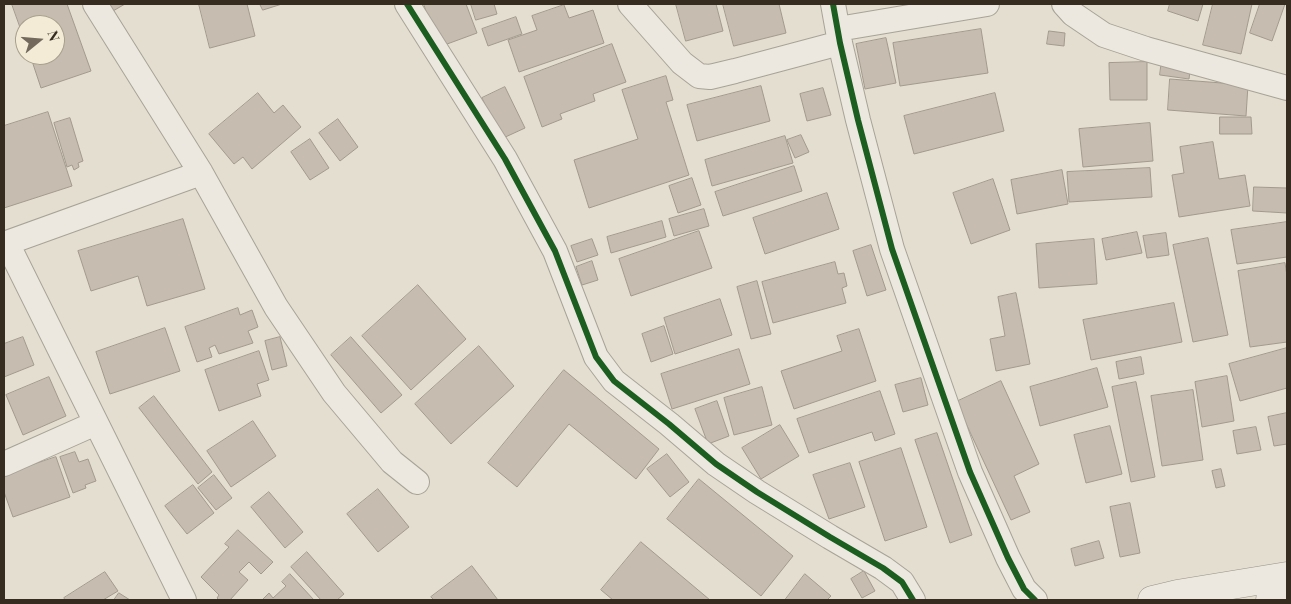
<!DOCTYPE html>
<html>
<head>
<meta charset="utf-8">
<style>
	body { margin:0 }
	#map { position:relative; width:1291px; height:604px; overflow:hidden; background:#e3decf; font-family:"Playfair Display",serif }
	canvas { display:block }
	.frame { position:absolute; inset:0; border:5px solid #372c20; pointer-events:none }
	.north { position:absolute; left:15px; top:15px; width:50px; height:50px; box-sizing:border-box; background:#f3ebd6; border:1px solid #a89f8d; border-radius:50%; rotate:73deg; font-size:14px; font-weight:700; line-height:20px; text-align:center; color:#372c20 }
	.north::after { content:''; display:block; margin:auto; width:18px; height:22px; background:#736a5d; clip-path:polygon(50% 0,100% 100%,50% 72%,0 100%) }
</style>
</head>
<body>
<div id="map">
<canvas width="1291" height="604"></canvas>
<div class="frame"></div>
<div class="north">N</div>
</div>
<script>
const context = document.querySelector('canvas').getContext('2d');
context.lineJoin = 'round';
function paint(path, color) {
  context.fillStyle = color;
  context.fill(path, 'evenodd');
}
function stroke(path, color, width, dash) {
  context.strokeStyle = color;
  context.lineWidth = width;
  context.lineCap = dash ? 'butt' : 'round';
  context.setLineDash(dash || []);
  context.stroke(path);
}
const building = new Path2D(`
	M12,4h55l24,67 -50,17 -11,-33h25v-30h-30v16z
	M109,4h16l-12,7z
	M199,4h48l8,32 -45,12z
	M260,4h22l-19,6z
	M424,4h42l11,29 -38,14z
	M471,4h23l3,10 -21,6z
	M676,4h40l7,27 -37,10z
	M723,4h56l7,29 -52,13z
	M1170,4h33l-5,17 -30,-10z
	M1213,4h39l-11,50 -38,-9z
	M1260,4h25l-13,37 -22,-8z
	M564,5l5,13 24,-8 11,33 -85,29 -11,-32 29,-10 -5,-14z
	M516,17l6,17 -34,12 -6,-17z
	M981,29l7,44 -88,13 -7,-43z
	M1049,31l16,2 -1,13 -17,-2z
	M886,38l10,45 -31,6 -9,-45z
	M612,44l14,38 -33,12 2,7 -35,13 2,5 -20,8 -18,-50z
	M1162,59l29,4 -2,16 -29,-4z
	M1147,62v38h-37l-1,-37z
	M666,76l7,24 -7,2 23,73 -100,33 -15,-48 64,-21 -16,-49z
	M1170,79l78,6 -2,31 -78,-6z
	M761,86l9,35 -73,20 -10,-36z
	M505,87l20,41 -24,11 -19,-41z
	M823,88l8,27 -24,6 -7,-27z
	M258,93l16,20 9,-8 18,22 -49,42 -9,-12 -9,7 -25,-30z
	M995,93l9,38 -90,23 -10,-38z
	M48,112l24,74 -68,22v-82z
	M1220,117h31l1,17h-32z
	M70,118l13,43 -5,2 1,4 -5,3 -2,-5 -5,2 -13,-44z
	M338,119l20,28 -18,14 -21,-28z
	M1150,123l3,38 -70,6 -4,-38z
	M801,135l8,17 -14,6 -8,-18z
	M785,136l8,27 -81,23 -7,-26z
	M310,139l19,29 -19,12 -19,-28z
	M1213,142l6,37 26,-4 5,31 -71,11 -7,-42 12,-2 -4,-26z
	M794,166l8,25 -79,25 -8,-24z
	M1150,168l2,29 -83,5 -2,-30z
	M1062,170l6,34 -51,10 -6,-34z
	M692,178l9,27 -23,8 -9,-27z
	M993,179l17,51 -39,14 -18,-51z
	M1254,187l33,1v25l-34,-2z
	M827,193l12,36 -74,25 -12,-36z
	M704,209l5,17 -35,10 -5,-17z
	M183,219l22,70 -58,17 -9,-30 -47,15 -13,-40z
	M662,221l4,16 -55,16 -4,-16z
	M1287,222v35l-50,7 -6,-34z
	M699,231l13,37 -81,28 -12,-37z
	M1137,232l5,21 -36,7 -4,-21z
	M1166,233l3,22 -22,3 -4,-22z
	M1208,238l20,97 -35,7 -20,-97z
	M592,239l6,16 -21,7 -6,-16z
	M1094,239l3,45 -58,4 -3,-44z
	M871,245l15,45 -19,6 -14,-45z
	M592,261l6,19 -16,5 -6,-18z
	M835,262l3,12 6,-1 3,13 -5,2 4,15 -73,20 -11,-41z
	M1285,263l2,13v66l-37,5 -12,-76z
	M757,281l14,53 -20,5 -14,-52z
	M418,285l48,54 -55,51 -49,-54z
	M1016,293l14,71 -34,7 -6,-32 15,-3 -7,-39z
	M720,299l12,36 -57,19 -11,-36z
	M1174,303l8,39 -91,18 -8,-40z
	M238,308l2,7 12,-5 6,17 -10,4 5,12 -34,11 -4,-9 -6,3 3,9 -15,5 -12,-35z
	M664,326l9,28 -22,8 -9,-28z
	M165,328l15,43 -70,23 -14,-42z
	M859,329l17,52 -82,28 -13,-38 61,-20 -5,-15z
	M23,337l11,28 -30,12v-33z
	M280,337l7,29 -15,4 -7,-29z
	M351,337l51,58 -21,18 -50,-58z
	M479,346l35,40 -63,58 -36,-40z
	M1287,348v40l-47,13 -11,-37z
	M739,349l11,35 -78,25 -11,-35z
	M259,351l10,29 -12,4 4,12 -42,15 -14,-41z
	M1141,357l3,17 -25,5 -3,-17z
	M1097,368l11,39 -68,19 -10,-39z
	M564,370l95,79 -23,30 -67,-55 -52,63 -29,-24z
	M1227,376l7,45 -32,6 -7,-45z
	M49,377l17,39 -43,19 -17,-40z
	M921,378l7,27 -25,7 -8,-27z
	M1001,381l38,83 -25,12 16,36 -19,8 -55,-118z
	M1136,382l19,95 -24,5 -19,-95z
	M762,387l10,38 -38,10 -10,-37z
	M1193,390l10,70 -41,6 -11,-70z
	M880,391l15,43 -20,7 -3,-9 -63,21 -12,-34z
	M154,396l58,76 -14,12 -59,-76z
	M717,401l12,35 -21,8 -13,-35z
	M1287,413v31l-13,2 -6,-29z
	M253,421l23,35 -45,31 -24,-36z
	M780,425l19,31 -38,23 -19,-31z
	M1110,426l12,48 -36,9 -12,-48z
	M1256,427l5,23 -24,4 -4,-23z
	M937,433l35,102 -22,8 -35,-103z
	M901,448l26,79 -42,14 -26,-79z
	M75,452l4,10 9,-3 8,22 -11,4 1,3 -13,5 -13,-36z
	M667,454l22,28 -19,15 -23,-28z
	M56,457l14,40 -57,20 -9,-25v-17z
	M850,463l15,44 -36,12 -16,-44z
	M1221,469l4,17 -9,2 -4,-17z
	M214,475l18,23 -16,12 -18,-22z
	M699,479l94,77 -32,40 -94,-77z
	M193,485l21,28 -27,21 -22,-28z
	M378,489l31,38 -31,25 -31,-38z
	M269,492l34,40 -18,16 -34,-41z
	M1130,503l10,50 -20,4 -10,-50z
	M238,530l35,32 -12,12 -12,-12 -10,10 9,8 -18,20h-11l-2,-2 2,-3 -18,-18 28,-30 -4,-3z
	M1099,541l5,17 -29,8 -4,-17z
	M641,542l69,58h-97l-12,-10z
	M307,552l37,42 -7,6h-16l-30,-33z
	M472,566l26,34h-64l-3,-3z
	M864,571l11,20 -13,7 -11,-19z
	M105,572l13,19 -15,9h-38l-1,-2z
	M290,574l24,26h-52l7,-7 4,5 13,-12 -4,-4z
	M805,574l26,22 -4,4h-42z
	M119,593l11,7h-16z`);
paint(building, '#c6bcb0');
stroke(building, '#a39a8e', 1);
const street = new Path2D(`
	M95,4l106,169 75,134 58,86 58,69 25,20
	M407,4l98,155 50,92 41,106 18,24 55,43 47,40 41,28 73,45 53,31 19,14 11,18
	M630,4l52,59 17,13 11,1 25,-6 105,-28
	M833,4l7,39 18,77 34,129 78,223 38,86 16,31 11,11
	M1064,4l9,10 31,21 42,14 141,39
	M838,29l149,-25
	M7,243l177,357
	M4,244l197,-71
	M4,464l92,-41`);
const secondary = new Path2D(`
	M1152,600l25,-6 110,-18
	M1270,600l17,-3`);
stroke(street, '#a8a397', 26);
stroke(secondary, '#989288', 29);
stroke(street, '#ece8df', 24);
stroke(secondary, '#ece8df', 28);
stroke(new Path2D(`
	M407,4l98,155 50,92 41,106 18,24 55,43 47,40 41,28 73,45 53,31 19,14 11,18
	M833,4l7,39 18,77 34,129 78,223 38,86 16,31 11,11`), '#1b5e20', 6);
</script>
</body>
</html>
